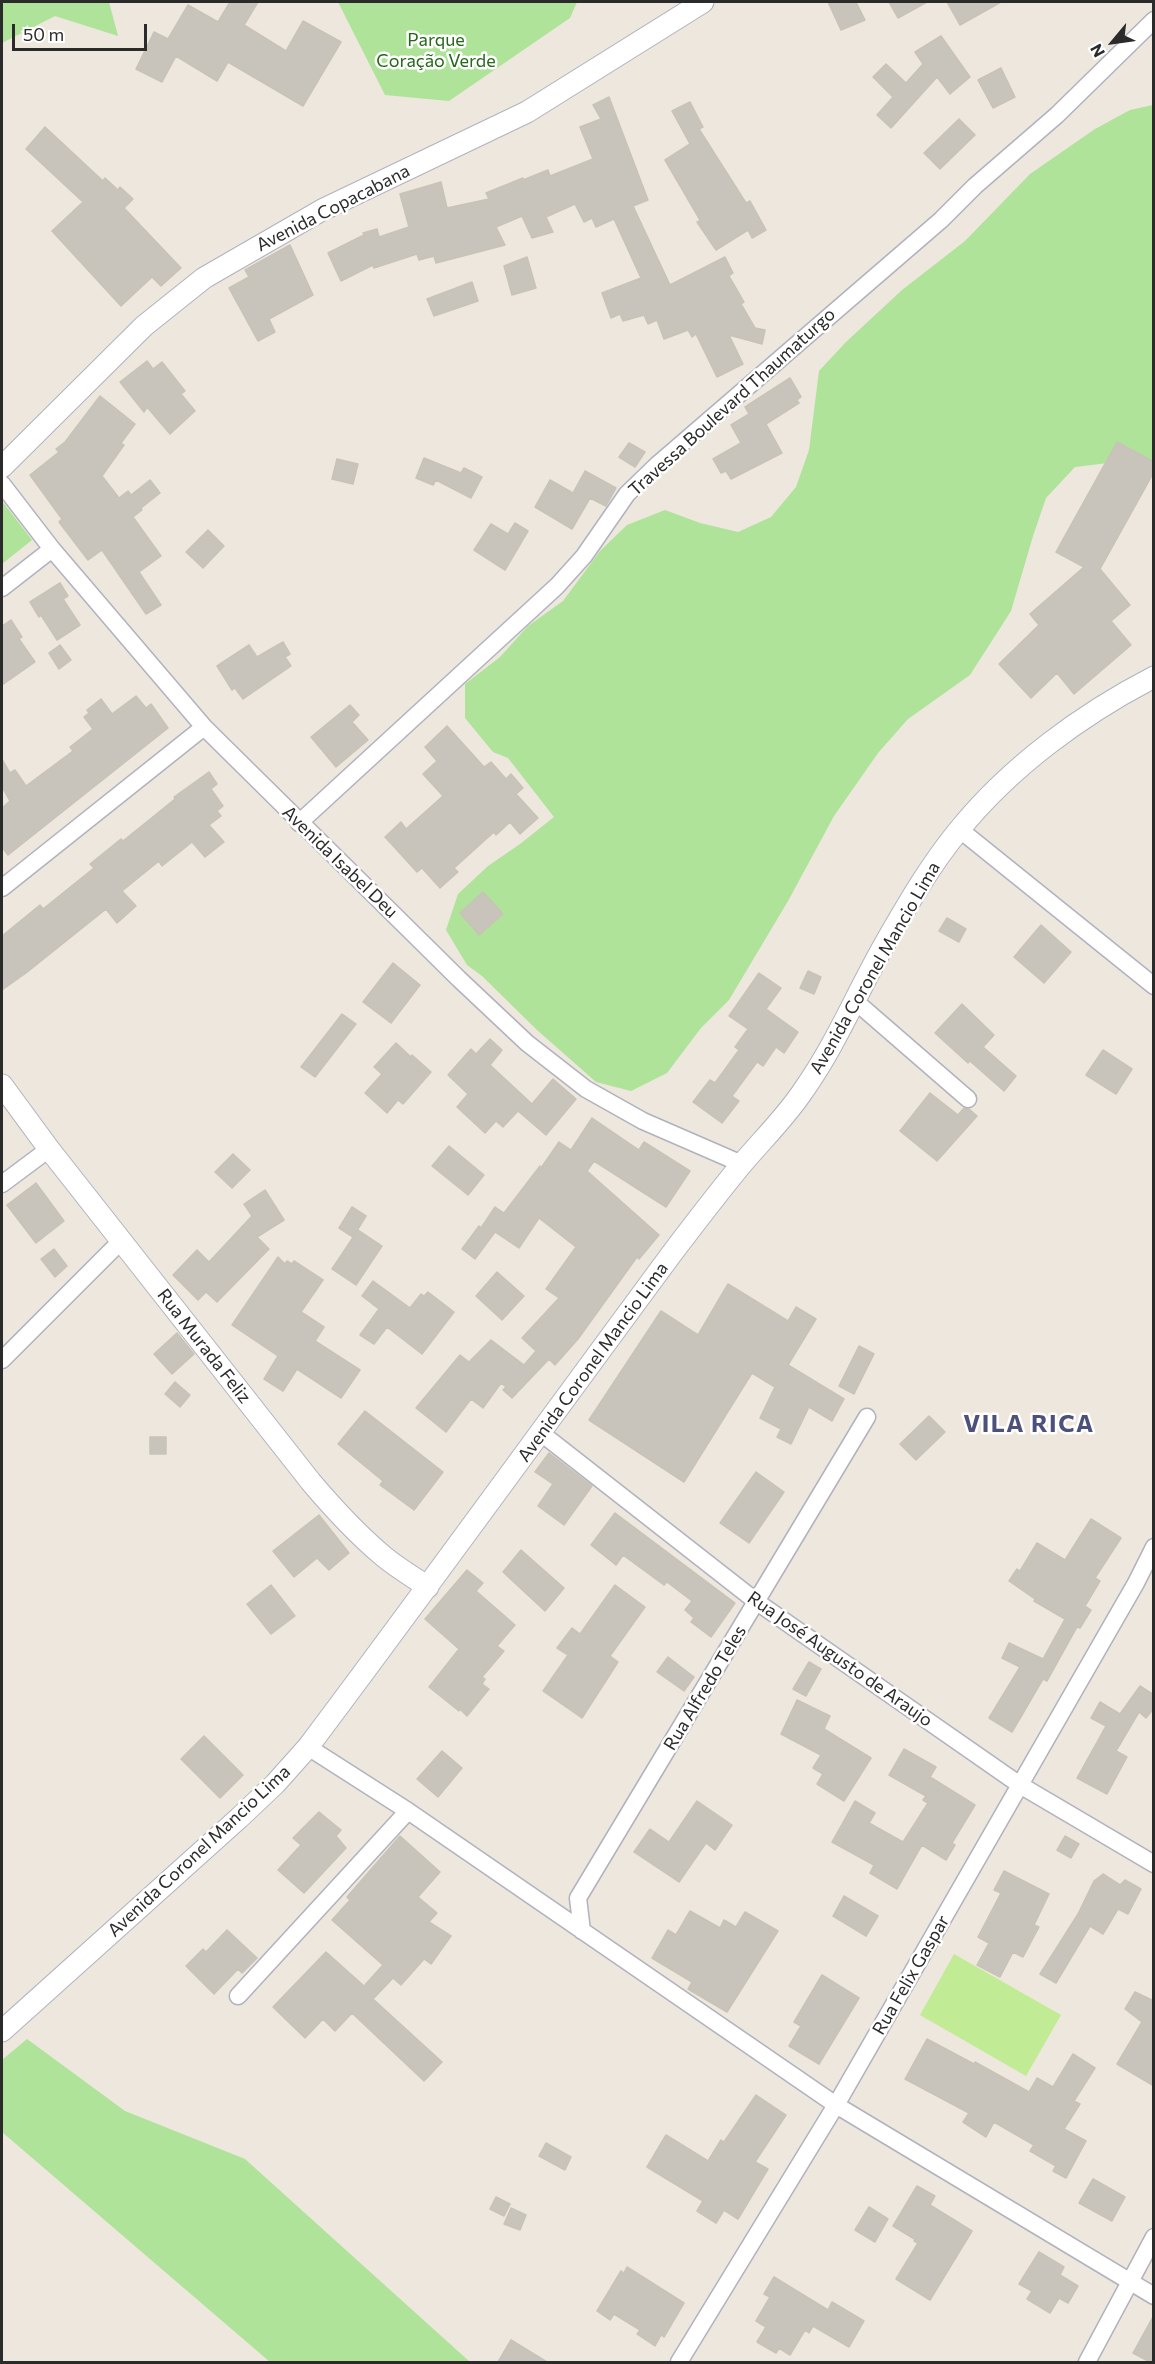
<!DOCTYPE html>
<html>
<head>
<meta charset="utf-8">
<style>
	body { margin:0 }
	#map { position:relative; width:1155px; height:2364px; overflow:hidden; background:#ede7dd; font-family:Commissioner,sans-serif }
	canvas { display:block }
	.frame { position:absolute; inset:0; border:3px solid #2b2b2b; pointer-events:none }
	.north { position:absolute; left:1083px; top:12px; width:60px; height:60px; -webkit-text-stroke:4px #fff; paint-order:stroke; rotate:241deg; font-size:16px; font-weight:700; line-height:24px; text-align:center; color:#2b2b2b }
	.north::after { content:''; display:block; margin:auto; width:21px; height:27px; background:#2b2b2b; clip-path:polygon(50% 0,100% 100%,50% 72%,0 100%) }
	.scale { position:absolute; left:12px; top:24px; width:135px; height:27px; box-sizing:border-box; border:3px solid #2b2b2b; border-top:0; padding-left:8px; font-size:18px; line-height:21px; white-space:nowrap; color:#2b2b2b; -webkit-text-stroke:4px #fff; paint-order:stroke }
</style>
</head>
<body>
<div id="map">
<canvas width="1155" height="2364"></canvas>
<div class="frame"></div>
<div class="north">N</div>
<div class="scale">50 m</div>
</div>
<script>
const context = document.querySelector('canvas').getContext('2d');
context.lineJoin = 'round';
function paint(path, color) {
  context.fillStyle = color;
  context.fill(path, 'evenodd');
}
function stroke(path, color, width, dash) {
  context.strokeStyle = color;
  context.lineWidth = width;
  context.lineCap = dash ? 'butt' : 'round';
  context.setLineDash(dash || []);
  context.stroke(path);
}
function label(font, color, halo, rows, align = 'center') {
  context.font = font + ' Commissioner,sans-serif';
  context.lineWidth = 5;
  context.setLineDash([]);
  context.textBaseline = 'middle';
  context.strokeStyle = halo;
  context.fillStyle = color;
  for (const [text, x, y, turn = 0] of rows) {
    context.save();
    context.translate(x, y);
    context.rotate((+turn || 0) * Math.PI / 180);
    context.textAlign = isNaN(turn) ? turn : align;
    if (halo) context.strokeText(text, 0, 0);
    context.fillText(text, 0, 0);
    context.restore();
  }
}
paint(new Path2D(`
	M2,2h107l9,34 -63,-20 -53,27z
	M338,2h239l-7,16 -121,83 -64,-6z
	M1153,105v372l-37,-15 -41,5 -29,31 -13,38 -22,75 -41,64 -62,44 -30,34 -44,63 -46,85 -59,99 -28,28 -34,45 -36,18 -35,-9 -59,-52 -55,-54 -15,-11 -21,-35 12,-36 30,-28 32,-22 34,-27 -46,-59 -15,-6 -28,-34v-34l35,-27 28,-31 35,-25 37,-50 27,-26 38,-15 35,13 38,9 33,-15 25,-30 13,-37 10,-79 27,-29 56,-52 63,-49 65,-67 65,-45 35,-19z
	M2,501l30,39 -30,24z
	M27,2039l98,72 120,48 225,203h-200l-268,-230v-72z`), '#aee399');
paint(new Path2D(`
	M954,1954l107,61 -35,61 -106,-61z`), '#c1eb95');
const building = new Path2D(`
	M230,2h28l-14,23 42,26 17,-30 38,21 -38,64 -75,-44 -11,19 -41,-25 -14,26 -26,-13 18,-37 14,7 20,-34 30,17z
	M828,2h28l9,18 -24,10z
	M889,2h38l-29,16z
	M947,2h54l-41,23z
	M941,36l29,41 -20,17 -13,-17 -46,51 -14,-13 16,-18 -20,-20 13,-13 20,19 17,-19 -8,-12z
	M1001,68l14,29 -22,11 -15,-28z
	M609,97l39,103 -15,6 37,79 55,-28 8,16 -4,3 15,26 -3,2 14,24 10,2 -3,14 -33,-9 14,29 -26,13 -21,-43 -4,3 -4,-7 -24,9 -7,-19 -9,4 -4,-9 -21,6 -3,-7 -9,4 -9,-25 39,-15 -27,-59 -18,8 -4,-9 -8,4 -9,-18 -29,13 7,15 -21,6 -10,-22 -26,11 9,18 -69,18 -2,-7 -15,4 -2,-6 -43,14 -1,-3 -32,16 -13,-28 36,-18 -1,-2 14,-4 2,8 30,-10 -9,-33 41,-12 6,26 42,-9 -3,-6 37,-15v2l25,-10 2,6 43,-17 -13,-32 21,-8 -8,-14z
	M690,102l13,25 -4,2 47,74 4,-2 16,29 -14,8 -4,-8 -32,20 -19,-28 3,-2 -35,-60 25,-16 -18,-33z
	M959,119l16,16 -35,34 -16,-16z
	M45,127l58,54 2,-3 13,12 2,-3 13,12 -9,9 57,60 -20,18 -9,-9 -31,29 -69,-75 31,-29 -57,-53z
	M290,245l23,50 -44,24 6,13 -17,9 -29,-53 20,-11 -4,-7z
	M527,257l9,31 -24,7 -8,-29z
	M472,282l6,19 -44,15 -7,-17z
	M147,361l6,8 9,-7 23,29 -4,3 14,17 -25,23 -23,-27 -3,5 -24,-30z
	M790,378l11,19 -4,3 2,3 -33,21 16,29 -51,26 -5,-8 -5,2 -8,-14 28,-16 -10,-18 18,-11 -4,-7z
	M100,396l35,28 -14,19 3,2 -22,31 17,22 9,-7 3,4 19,-15 10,13 -19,15 1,2 -9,7 28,39 -22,16 22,33 -15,9 -44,-64 -14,10 -29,-38 3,-3 -32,-44 29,-23 -3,-3 9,-7z
	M1117,442l37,20v10l-54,97 30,36 -19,16 20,24 -57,49 -17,-21 -26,25 -32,-34 40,-39 -9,-11 54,-47 -28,-15z
	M629,443l16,9 -10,15 -16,-10z
	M424,458l37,15 3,-5 18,9 -11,21 -35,-18 -3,5 -17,-7z
	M337,459l21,5 -5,20 -21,-5z
	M585,471l31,17 -10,18 -16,-8 -18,31 -37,-22 15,-27 23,13z
	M515,523l13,8 -23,39 -31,-20 17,-26 17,10z
	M208,530l16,16 -21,22 -17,-16z
	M60,583l8,13 -5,3 17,26 -23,15 -16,-25 -2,2 -9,-15z
	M11,620l11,17 -3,2 16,23 -33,23v-59z
	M283,642l7,12 -5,3 6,9 -48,33 -8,-11 -3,2 -15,-24 32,-21 8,12z
	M60,645l11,15 -12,9 -10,-16z
	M136,696l10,12 5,-4 17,24 -160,127 -6,-8v-39l8,-7 -8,-14v-28l8,14 5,-3 11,16 47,-35 -3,-4 23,-18 -9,-12 5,-4 -2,-3 14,-11 11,15z
	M350,705l9,10 -7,7 16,18 -32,27 -25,-30z
	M447,726l37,41 7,-5 15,17 5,-5 12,14 -7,6 22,24 -18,16 -10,-12 -14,13 -2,-3 -40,36 4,4 -18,16 -18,-20 -5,4 -32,-35 16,-15 5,7 37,-33 -20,-22 14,-13 -12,-14z
	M209,772l8,12 -6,5 12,17 -6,5 4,5 -12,9 15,17 -19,15 -13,-15 -30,24 -3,-5 -37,30 14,15 -19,17 -11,-14 -80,64 -24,17v-54l38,-31 3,4 51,-41 -4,-4 31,-25 2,2 52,-42 -1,-2z
	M483,892l20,22 -24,21 -19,-22z
	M947,918l19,11 -7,13 -20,-11z
	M1041,925l30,27 -27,31 -30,-26z
	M393,963l27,22 -29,38 -28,-21z
	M808,971l13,6 -7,17 -14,-6z
	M759,973l22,15 -15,21 32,23 -14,21 -8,-6 -13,19 -6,-4 -25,34 7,5 -17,22 -29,-21 17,-22 5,3 24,-33 -4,-3 13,-18 -19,-13z
	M962,1004l32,31 -11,12 33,29 -12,15 -34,-30 -2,2 -33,-30z
	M342,1014l14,10 -41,53 -14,-10z
	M490,1039l12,11 -12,15 42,39 21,-25 23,20 -30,36 -28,-24 -15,16 -7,-6 -11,12 -28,-26 11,-13 -20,-19 23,-26 5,5z
	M396,1043l15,14 1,-2 19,17 -28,32 -5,-4 -11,13 -22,-20 17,-19 -8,-7z
	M1103,1050l29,19 -16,25 -30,-19z
	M930,1093l28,22 6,-7 5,1 8,7 -40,45 -37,-30z
	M592,1118l47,32 5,-8 46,29 -24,36 -72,-46 -7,10 72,64 -20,24 -2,-2 -59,82 -23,26 -6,-6 -37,39 -9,-8 3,-3 -5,-4 -18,25 -12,-9 -25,33 -30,-24 44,-53 9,7 22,-22 33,25 12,-14 -14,-13 37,-40 -13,-9 30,-42 -37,-29 -20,30 -24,-16 -20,27 -13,-10 17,-23 2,2 14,-21 9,6 36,-47 1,2 18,-26 12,8z
	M449,1146l35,29 -16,20 -36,-29z
	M233,1154l17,16 -18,18 -17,-16z
	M36,1183l28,38 -28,22 -29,-38z
	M265,1190l19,30 -27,17 12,12 -52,53 -11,-10 -8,8 -25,-25 24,-25 12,12 43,-46 -8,-12z
	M352,1207l14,9 -13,21 -14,-9z
	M358,1230l24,16 -26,39 -24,-16z
	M54,1249l13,17 -12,11 -14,-18z
	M278,1257l7,7 2,-3 5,3 2,-3 29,19 -22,32 23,15 -9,14 45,29 -19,28 -44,-29 -14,22 -19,-12 14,-23 -46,-31z
	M497,1272l27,24 -22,24 -26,-24z
	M373,1281l37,27 11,-14 3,2 4,-4 26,20 -32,42 -35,-27 -13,17 -14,-9 19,-26 -17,-13z
	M728,1284l60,37 8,-14 20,12 -28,46 56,34 -12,22 -23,-14 -18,37 -14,-7 4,-8 -21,-11 15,-31 -23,-14 -68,109 -95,-62 72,-109 37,24z
	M177,1333l17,21 -22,20 -18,-20z
	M859,1346l15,8 -20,40 -15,-8z
	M175,1382l15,13 -10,12 -15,-13z
	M365,1411l78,61 -29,38 -34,-25 3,-4 -45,-37z
	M929,1416l16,16 -29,28 -16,-16z
	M150,1437h16v17h-16z
	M549,1453l43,33 -28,39 -26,-19 15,-22 -18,-12z
	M756,1472l28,20 -35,51 -29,-20z
	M615,1513l120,90 -24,34 -20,-15 3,-4 -9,-8 7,-9 -25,-19 -3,3 -41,-30 -7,10 -25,-20z
	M319,1515l30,38 -20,17 -12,-12 -23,19 -21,-26z
	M1091,1519l30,19 -26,40 5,3 -15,25 6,4 -11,18 -3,-1 -30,54 -4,-2 -31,53 -23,-14 31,-51 -18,-9 7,-15 34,16 22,-40 -31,-18 1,-2 -26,-18 8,-12 3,2 17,-28 28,17z
	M521,1550l43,38 -19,23 -42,-39z
	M467,1570l16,13 -7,8 39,34 -18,21 7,5 -22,26 3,2 -3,5 7,5 -22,27 -7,-7 -1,2 -30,-24 30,-38 -34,-30z
	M271,1585l24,31 -24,18 -24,-30z
	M615,1585l30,22 -35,49 8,6 -36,56 -39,-27 25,-36 -11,-7 15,-20 8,6z
	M668,1657l26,20 -10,14 -27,-19z
	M809,1662l12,7 -15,27 -13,-7z
	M1140,1686l14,9v13l-8,10 -7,-6 -23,39 11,6 -20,37 -30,-16 29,-52 -15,-8 9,-16 20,12z
	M797,1700l33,16 -6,13 47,29 -27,43 -27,-17 6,-10 -10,-6 8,-13 -40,-21z
	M204,1736l39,39 -23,23 -39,-39z
	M904,1749l32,18 -6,10 45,28 -23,38 3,2 -9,15 -24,-15 -25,44 -27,-16 4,-8 -42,-23 23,-41 20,12 -6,10 34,19 25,-39 -5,-3 3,-4 -37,-21z
	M442,1751l20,17 -24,29 -21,-18z
	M697,1801l35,24 -17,25 -9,-7 -27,39 -45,-30 16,-23 19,13z
	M319,1812l22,18 -5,6 10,12 -42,45 -26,-23 23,-25 -8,-7z
	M400,1836l40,36 -22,25 19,16 -8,9 22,14 -20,28 -7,-5 -23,26 -8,-7 -20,21 69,63 -18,19 -72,-68 -17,18 -12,-12 -18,19 -32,-31 53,-55 38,34 19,-21 -51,-45 18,-20 -3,-3z
	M1065,1836l14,8 -8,14 -14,-8z
	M1004,1871l45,23 -15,31 5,2 -16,30 -10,-5 -13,25 -23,-12 12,-22 -11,-6 23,-44 -7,-3z
	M1103,1874l17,11 5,-5 16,9 -13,25 -10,-5 -15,25 -13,-8 -34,57 -16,-9 38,-60 16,-33z
	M844,1896l34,20 -12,20 -33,-20z
	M690,1911l30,17 4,-8 12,7 9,-15 33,19 -51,81 -39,-23 4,-7 -40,-24 16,-28 8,5z
	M227,1930l30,28 -15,15 -4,-4 -24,25 -28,-28 17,-17 3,3z
	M822,1975l37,23 -40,66 -30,-18 12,-20 -7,-4z
	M1135,1992l19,9v85l-37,-22 25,-42 -17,-13z
	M927,2039l47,25 1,-2 54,30 8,-14 16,9 20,-33 22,14 -21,33 6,3 -16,25 22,12 -20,37 -13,-7 3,-5 -26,-15 4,-6 -40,-23 -8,15 -23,-15 6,-9 -64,-34z
	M756,2095l30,20 -31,47 13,7 -30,50 -14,-9 -8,13 -19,-12 6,-10 -56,-34 19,-32 42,26 13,-21 3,2z
	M546,2143l25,14 -6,13 -26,-14z
	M1093,2179l32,18 -13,24 -33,-18z
	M917,2186l18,10 -5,9 42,26 -42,69 -34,-21 22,-36 -4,-2 2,-1 -23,-14z
	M496,2197l14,7 -6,12 -14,-7z
	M869,2207l19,12 -13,23 -20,-12z
	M511,2208l15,7 -6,15 -16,-6z
	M1039,2252l25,15 -4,8 18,11 -10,17 -9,-5 -9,15 -23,-14 5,-8 -13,-7z
	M627,2267l57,36 -20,34 -3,-2 -6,11 -18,-12 3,-4 -26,-16 -4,6 -13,-9 24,-40 3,2z
	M774,2277l54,33 4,-8 32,19 -15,26 -36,-21 -4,7 -4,-3 -15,25 -11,-7 -3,5 -19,-11 9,-15 -10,-6 14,-24 -6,-3z
	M1154,2315v47h-4l-17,-9z
	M511,2340l36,22h-49z`);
paint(building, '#c8c4bc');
stroke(building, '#c8c3b6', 1.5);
const minor = new Path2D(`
	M2,484l50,65 152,178 255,252 68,64 59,46 57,32 99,43
	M2,588l50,-39
	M299,823l258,-237 27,-30 43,-62 30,-29 284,-245 34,-34 82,-71 97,-95
	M959,829l195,157
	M2,888l202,-161
	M855,1001l113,98
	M2,1184l47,-35
	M2,1360l119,-119
	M541,1433l216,169 263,183 134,79
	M308,1747l100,64 428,294 318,191
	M582,1931l-4,-33 289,-481
	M238,1996l170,-185
	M679,2362l157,-257 300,-522 18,-36
	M1087,2362l67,-125`);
const tertiary = new Path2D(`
	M2,467l142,-141 60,-48 118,-68 205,-98 176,-110
	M2,1085l47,64 262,333c22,26 45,51 71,73 14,12 31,22 46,32
	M2,2031l237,-213 36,-34 33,-37c123,-164 243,-330 365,-495 22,-29 45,-59 68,-87 21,-25 44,-47 62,-74 34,-48 55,-101 84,-151 22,-38 44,-76 72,-110 51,-63 123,-116 195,-153`);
stroke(minor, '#b1b2be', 19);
stroke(tertiary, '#b1b2be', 23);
stroke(minor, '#fff', 16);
stroke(tertiary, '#fff', 21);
label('18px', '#25681a', '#fff', [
	["Parque",436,40],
	["Coração Verde",436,61]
]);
label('18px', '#2b2b2b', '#fff', [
	["Avenida Copacabana",333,208,-27],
	["Travessa Boulevard Thaumaturgo",732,402,-42],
	["Avenida Isabel Deu",340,862,44],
	["Avenida Coronel Mancio Lima",875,968,-60],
	["Rua Murada Feliz",204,1346,52],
	["Avenida Coronel Mancio Lima",593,1362,-54],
	["Rua José Augusto de Araujo",840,1659,35],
	["Rua Alfredo Teles",705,1688,-59],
	["Avenida Coronel Mancio Lima",199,1851,-43],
	["Rua Felix Gaspar",911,1975,-60]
]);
context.letterSpacing = '1.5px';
label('bold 24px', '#4b507c', '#fff', [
	["VILA RICA",1029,1424]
]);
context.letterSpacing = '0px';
</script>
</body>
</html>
